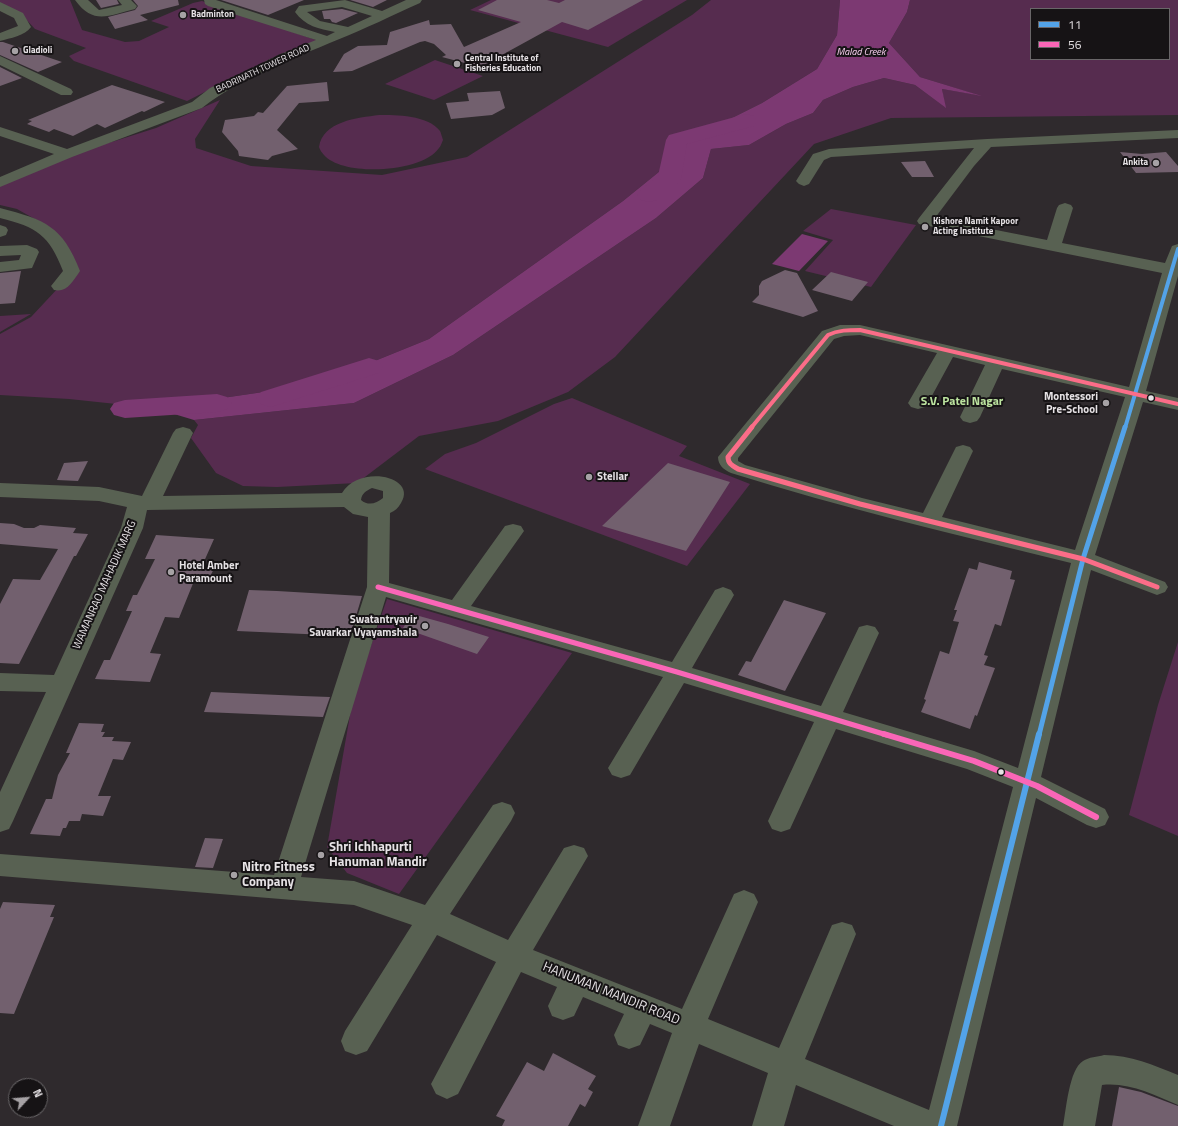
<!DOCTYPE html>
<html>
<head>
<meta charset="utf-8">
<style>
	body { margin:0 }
	#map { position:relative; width:1178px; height:1126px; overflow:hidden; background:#2f2a2d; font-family:"Titillium Web",sans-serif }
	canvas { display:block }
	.legend { position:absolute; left:1030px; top:8px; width:140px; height:52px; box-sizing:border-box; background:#161315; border:1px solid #696668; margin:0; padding:5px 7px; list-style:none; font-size:12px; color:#e6e2e5 }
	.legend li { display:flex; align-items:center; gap:8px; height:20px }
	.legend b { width:20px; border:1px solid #696668 }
	.north { position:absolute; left:8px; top:1078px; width:40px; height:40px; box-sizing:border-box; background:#161315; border:1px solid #696668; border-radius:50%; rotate:64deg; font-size:11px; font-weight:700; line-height:16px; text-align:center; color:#e6e2e5 }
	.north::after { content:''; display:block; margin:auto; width:14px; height:18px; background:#a6a2a5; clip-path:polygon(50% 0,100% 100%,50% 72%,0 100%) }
</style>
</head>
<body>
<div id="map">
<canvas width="1178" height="1126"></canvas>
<ul class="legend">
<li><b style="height:5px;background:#53a3e8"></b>11</li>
<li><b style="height:5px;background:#fa66b7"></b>56</li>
</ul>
<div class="north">N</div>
</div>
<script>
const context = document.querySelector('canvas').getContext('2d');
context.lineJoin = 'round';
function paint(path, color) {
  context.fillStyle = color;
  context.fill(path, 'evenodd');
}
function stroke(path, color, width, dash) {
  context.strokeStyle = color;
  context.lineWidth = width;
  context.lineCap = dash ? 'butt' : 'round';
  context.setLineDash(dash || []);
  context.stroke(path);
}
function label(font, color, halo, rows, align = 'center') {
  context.font = font + ' "Titillium Web",sans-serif';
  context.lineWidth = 4;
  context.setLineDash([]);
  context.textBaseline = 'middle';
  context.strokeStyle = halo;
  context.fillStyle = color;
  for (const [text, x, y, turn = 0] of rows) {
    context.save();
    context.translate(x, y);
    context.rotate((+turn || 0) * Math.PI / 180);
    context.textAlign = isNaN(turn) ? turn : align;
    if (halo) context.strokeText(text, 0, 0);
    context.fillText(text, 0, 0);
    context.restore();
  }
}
paint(new Path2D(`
	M0,0h70l12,30 43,12 14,-1 30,-14 -18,-6 42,-18 9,-2 117,40 -39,13 -93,47 -113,-40 -5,-5 17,-8 -51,-19 -14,-15 -21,-10z
	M491,0h196l-79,47 -138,-37z
	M711,0h129l-3,35 -20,34 -55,34 -70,35 -27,29 -42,34 -194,138 -111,45 -164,24 -85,-9 -69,-4v-61l31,-17 43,-46 -25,-44 -32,-18 -17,-4v-24l57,-25 58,-15 41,-13 64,-28 -25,39 1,9 55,18 131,9 85,-18 225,-142z
	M910,0h268v115l-287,3 -77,26 -199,213 -47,35 -70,29 -79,15 -62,47 -80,4 -34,-1 -27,-13 -25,-35 7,-13 -4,-5 160,-17 99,-48 203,-137 47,-40 8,-29 38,-4 37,-21 27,-11 10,-13 30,-13 31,-9 31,7 30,22 -3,-18 36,6 -58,-18 -31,-34 18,-31zM1031,9h138v50h-138z
	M435,60l48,16 -49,24 -49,-16z
	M379,115c17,0 49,0 61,16 1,2 2,6 3,9 -1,2 -2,6 -4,8 -17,25 -96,29 -115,7 -2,-2 -4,-5 -5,-8 4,-26 38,-29 60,-32z
	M831,209l85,16 -45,62 -66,-16 28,-31 -30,-9z
	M31,314l-31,18v-16z
	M572,398l115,48 -8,10 71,28 -63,82 -262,-97 20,-15 31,-11 78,-39z
	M387,599l185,54 -173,241 -52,-21 -20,-26 26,-149z
	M1178,642v194l-49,-21 29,-110z`), '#562c4f');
paint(new Path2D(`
	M840,0h70l-3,12 -18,31 31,34 62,19 -40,-7 4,19 -31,-23 -31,-7 -31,9 -30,13 -10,13 -27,11 -37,21 -38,4 -8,29 -47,40 -203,137 -99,48 -160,17 -40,-12 164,-24 111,-45 194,-138 42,-34 27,-29 70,-35 55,-34 20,-34z
	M802,234l26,7 -29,30 -27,-7z`), '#7c3972');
paint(new Path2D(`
	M746,114l8,2 3,5 -3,5 -67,18 -6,35 -4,5 -20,16 -8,2 -8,-2 -4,-5 4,-5 17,-14 8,-36 3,-5z
	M369,358l10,3 4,6 -4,6 -108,34 -10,-3 -5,-6 5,-6z
	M217,394l10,3 5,6 -5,6 -10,3 -92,6 -11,-3 -4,-6 4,-6 11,-3z`), '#7c3972');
paint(new Path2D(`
	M96,0h21l2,4 -18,4z
	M133,0h45l1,5 -39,10 8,5 -33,9 -7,-12 27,-7 3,-4z
	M221,0h83l-36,15z
	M350,0h37l-14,7z
	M497,0h50l12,3 6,-3h78l-55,30 -26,-8 -82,45 -38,-10 4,-2 -12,-11 -9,-3 -5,1 -68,29 -19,1 11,-18 14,-8 29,-1 3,-13 39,-12 1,5 21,-1 13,23 57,-25 -43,-12z
	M342,9l16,4 -22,10 -4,-1 -2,-3h-6l-2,-8z
	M0,42h3l59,20 -24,10 -38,-17z
	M0,67l22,11 -22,8z
	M327,82l2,19 -30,2 -22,27 21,19 -26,7 -4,4 -29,-4 -1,-5 -16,-19 3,-12 29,-4 4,-4 5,1 24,-27z
	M112,85l53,17 -21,10 -2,-1 -37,17 -8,-4 -24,12 -19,-7 -5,3 -22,-8 5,-3 -4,-1z
	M500,91l5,17 -13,7 -41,4 -5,-16 23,-2 -2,-8z
	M1120,152l22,2 24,-2 12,14v6l-42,1z
	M925,161l9,16h-22l-11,-15z
	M785,270l12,3 21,38 -15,6 -51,-15 7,-7v-9l3,-5z
	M21,271l-6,32 -15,1v-31z
	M831,272l37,10 -16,19 -40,-11z
	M88,461l-10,20 -21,-1 7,-17z
	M668,463l62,19 -44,69 -84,-25z
	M0,523l14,1 10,4h10l6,-3 36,3 -3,5 15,1 -12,22h-2l-55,108 -19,-1v-59l13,-25 27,1 18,-31 -58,-5z
	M156,535l58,4 -12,27 13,1 -8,15 -13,-1 -15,37 -14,-1 -15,36 11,1 -11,28 -55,-3 9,-19h6l22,-49h-6l7,-16h4l18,-36h-10z
	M979,562l33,9 -2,8 5,1 -14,46 -6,-2 -11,31 4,1 -4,9 11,3 -18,48 -2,-1 -5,14 -49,-17 5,-12 -2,-1 16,-48 9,3 10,-32 -6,-1 4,-11h-3l15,-42 8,2z
	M249,590l28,1 85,5 -12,40 -113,-5z
	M784,600l42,13 -41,78 -47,-16 8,-14 5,1z
	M412,614l36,10 41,13 -12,17 -74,-26z
	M211,692l91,4 28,1 -7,20 -119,-5z
	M79,723l25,1 -3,8h4l-3,5h12l-2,4 19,1 -8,18 -10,-1 -15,37h13l-8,20 -21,-2 -2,7h-11l-3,7h-3l-3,8 -30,-2 16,-35h6l6,-24 12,-22h-4z
	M205,838l18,1 -10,29 -18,-1z
	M3,902l52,3 -5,12h4l-40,97 -14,-1v-104z
	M553,1053l43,23 -8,13 5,3 -8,15 -5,-3 -12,22h-66l3,-6 -9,-4 31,-54 17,9z
	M1119,1087l22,5 37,14v20h-66z`), '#72606e');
paint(new Path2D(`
	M75,0h13l11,10 23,-5 -4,-5h13l6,6 -2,3c-26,6 -41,17 -60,-9z
	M204,0h12l111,36 8,-4c-16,-3 -30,-6 -40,-20l4,-6 46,-6 37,11 24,-11h16l-2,3c-27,12 -55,26 -83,37 -45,19 -97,38 -135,68l-130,49 -72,30v-10l54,-23 -54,-18v-9l67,22 125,-47 18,-14 71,-34 35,-14 -108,-34 -3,-2zM342,7l30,9 -24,11 -28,-6 -13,-9z
	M0,2l23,11 8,14c-6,9 -21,11 -31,14v-8l18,-7 -4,-8 -14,-7z
	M0,56l71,33 2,3 -2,3h-10l-61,-30z
	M1178,130v8l-187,9 -17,19 -39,52 112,22 10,-32 2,-3 6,-2 6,2 2,3 -11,35 103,20 7,-17 6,-2v32l-32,115 32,7v12l-35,-8 -48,153 70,27 3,5 -3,5 -8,3 -66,-25 -50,207 64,32 4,8 -4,8 -9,3 -9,-3 -51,-27 -79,328h-63l-98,-41 -12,41h-32l16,-53 -69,-29 -29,82h-32l34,-93 -22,-9 -10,21 -11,4 -11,-4 -4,-10 10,-21 -41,-17 -9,19 -11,4 -11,-4 -4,-10 9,-19 -36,-15 -63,122 -11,5 -11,-5 -5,-10 65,-122 -59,-27 -70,116 -11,4 -11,-4 -4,-10 4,-10 67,-106 -58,-20 -354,-29v-22l274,21 93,-288 1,-70 -15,-3 -9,-7 -197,3 -4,18 -130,293 -4,8 -9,3v-40l46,-100 -46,-1v-18l54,2 67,-147 6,-21 -28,-6 -99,-4v-14l99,4 43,9 31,-63 3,-4 7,-2 7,2 3,4 -30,63 179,-3c17,-29 76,-17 59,10 -3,5 -6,8 -11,10l-1,70 63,17 53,-74 8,-2 8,2 3,5 -53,75 201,56 43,-72 8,-3 8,3 3,5 -42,73 129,38 38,-79 8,-2 8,2 4,6 -36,79 131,39 44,17 53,-205c-114,-28 -228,-55 -340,-90 -7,-3 -13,-8 -13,-16l104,-126 18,-6h20l269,62 33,-114 -243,-49 -2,-3 2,-3 55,-70 -143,9 -7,3 -15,24 -5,2 -5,-2 -3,-3 17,-27 16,-5 158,-10zM860,335l77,18 -29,50 3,4 7,2 7,-2 3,-4 25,-46 32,8 -25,52 3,4 7,2 7,-2 3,-4 22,-48 123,28 -50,153 -133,-33 31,-66 -3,-4 -7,-2 -7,2 -33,66 -61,-15 -117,-33 -7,-4v-3l96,-119 10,-3zM372,488l11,3v7c-7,6 -15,8 -22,2 1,-7 5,-9 11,-12zM386,597l277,80 -55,91 4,7 9,3 9,-3 54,-92 130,39 -46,99 4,8 9,3 9,-3 46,-100 131,40 46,18 -84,323 -124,-51 51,-125 -4,-9 -10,-3 -10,3 -53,123 -71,-29 50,-117 -4,-8 -10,-4 -10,4 -52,115 -149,-59 55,-94 -4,-8 -10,-3 -10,3 -56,92 -58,-26 61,-93 4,-8 -4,-8 -9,-3 -9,3 -68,100 -71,-24 -53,-4z
	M0,208c46,12 62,18 80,63 -7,10 -13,22 -26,19l-3,-4 12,-15c-14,-36 -26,-44 -63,-53z
	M0,225l6,2 2,3 -2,5 -6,2z
	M27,245l10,4 2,3 -7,16 -32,4v-10l19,-2 2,-5 -21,1v-10z
	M1104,1055c27,0 49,10 74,20v30c-24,-10 -49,-23 -76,-20l-7,41h-32c3,-15 6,-57 20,-65 6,-4 14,-4 21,-6z`), '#586152');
stroke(new Path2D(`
	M1125,428l53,-179`), '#53a3e8', 4);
stroke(new Path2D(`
	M1039,735l44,-176 42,-132`), '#53a3e8', 5);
stroke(new Path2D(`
	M941,1126l98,-392`), '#53a3e8', 6);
stroke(new Path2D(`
	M378,587l299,85 210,63`), '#fa66b7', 5);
stroke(new Path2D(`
	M884,734l90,27 63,25 59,31`), '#fa66b7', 6);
stroke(new Path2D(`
	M751,428l77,-93c10,-5 21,-5 32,-5l318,74`), '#fb6d88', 4);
stroke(new Path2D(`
	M752,427l-24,30c0,7 5,9 10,12l122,35 223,55 74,28`), '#fb6d88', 5);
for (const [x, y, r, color] of [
	[183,15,4,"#a6a2a5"],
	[15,51,4,"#a6a2a5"],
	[457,64,4,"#a6a2a5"],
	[1156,163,4,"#a6a2a5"],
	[925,227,4,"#a6a2a5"],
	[1151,398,3.5,"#e6e2e5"],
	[1106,403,4,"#a6a2a5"],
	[589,477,4,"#a6a2a5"],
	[171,572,4,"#a6a2a5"],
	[425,626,4,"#a6a2a5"],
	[1001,772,3.5,"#e6e2e5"],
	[321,855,4,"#a6a2a5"],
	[234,875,4,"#a6a2a5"]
]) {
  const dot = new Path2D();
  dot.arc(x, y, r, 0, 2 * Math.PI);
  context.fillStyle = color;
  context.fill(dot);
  stroke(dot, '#161315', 1.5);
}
label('bold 9px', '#e6e2e5', '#161315', [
	["Badminton",191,15],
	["Gladioli",23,51],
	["Central Institute of",465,59],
	["Fisheries Education",465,69],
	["Ankita",1148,163,"right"],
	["Kishore Namit Kapoor",933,222],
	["Acting Institute",933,232]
], 'left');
label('9px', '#e6e2e5', '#161315', [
	["BADRINATH TOWER ROAD",263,69,-25]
]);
label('italic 10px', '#fad0f1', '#161315', [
	["Malad Creek",861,53]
]);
label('bold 11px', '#e6e2e5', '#161315', [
	["Montessori",1098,397],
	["Pre-School",1098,410],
	["Stellar",597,477,"left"],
	["Hotel Amber",179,566,"left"],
	["Paramount",179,579,"left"],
	["Swatantryavir",417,620],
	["Savarkar Vyayamshala",417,633]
], 'right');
label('11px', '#e6e2e5', '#161315', [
	["WAMANRAO MAHADIK MARG",105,585,-66]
]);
label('bold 12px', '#bce39f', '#161315', [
	["S.V. Patel Nagar",962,402]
]);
label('bold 13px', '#e6e2e5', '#161315', [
	["Shri Ichhapurti",329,848],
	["Hanuman Mandir",329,863],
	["Nitro Fitness",242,868],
	["Company",242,883]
], 'left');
label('13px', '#e6e2e5', '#161315', [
	["HANUMAN MANDIR ROAD",611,994,22]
]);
</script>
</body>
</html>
